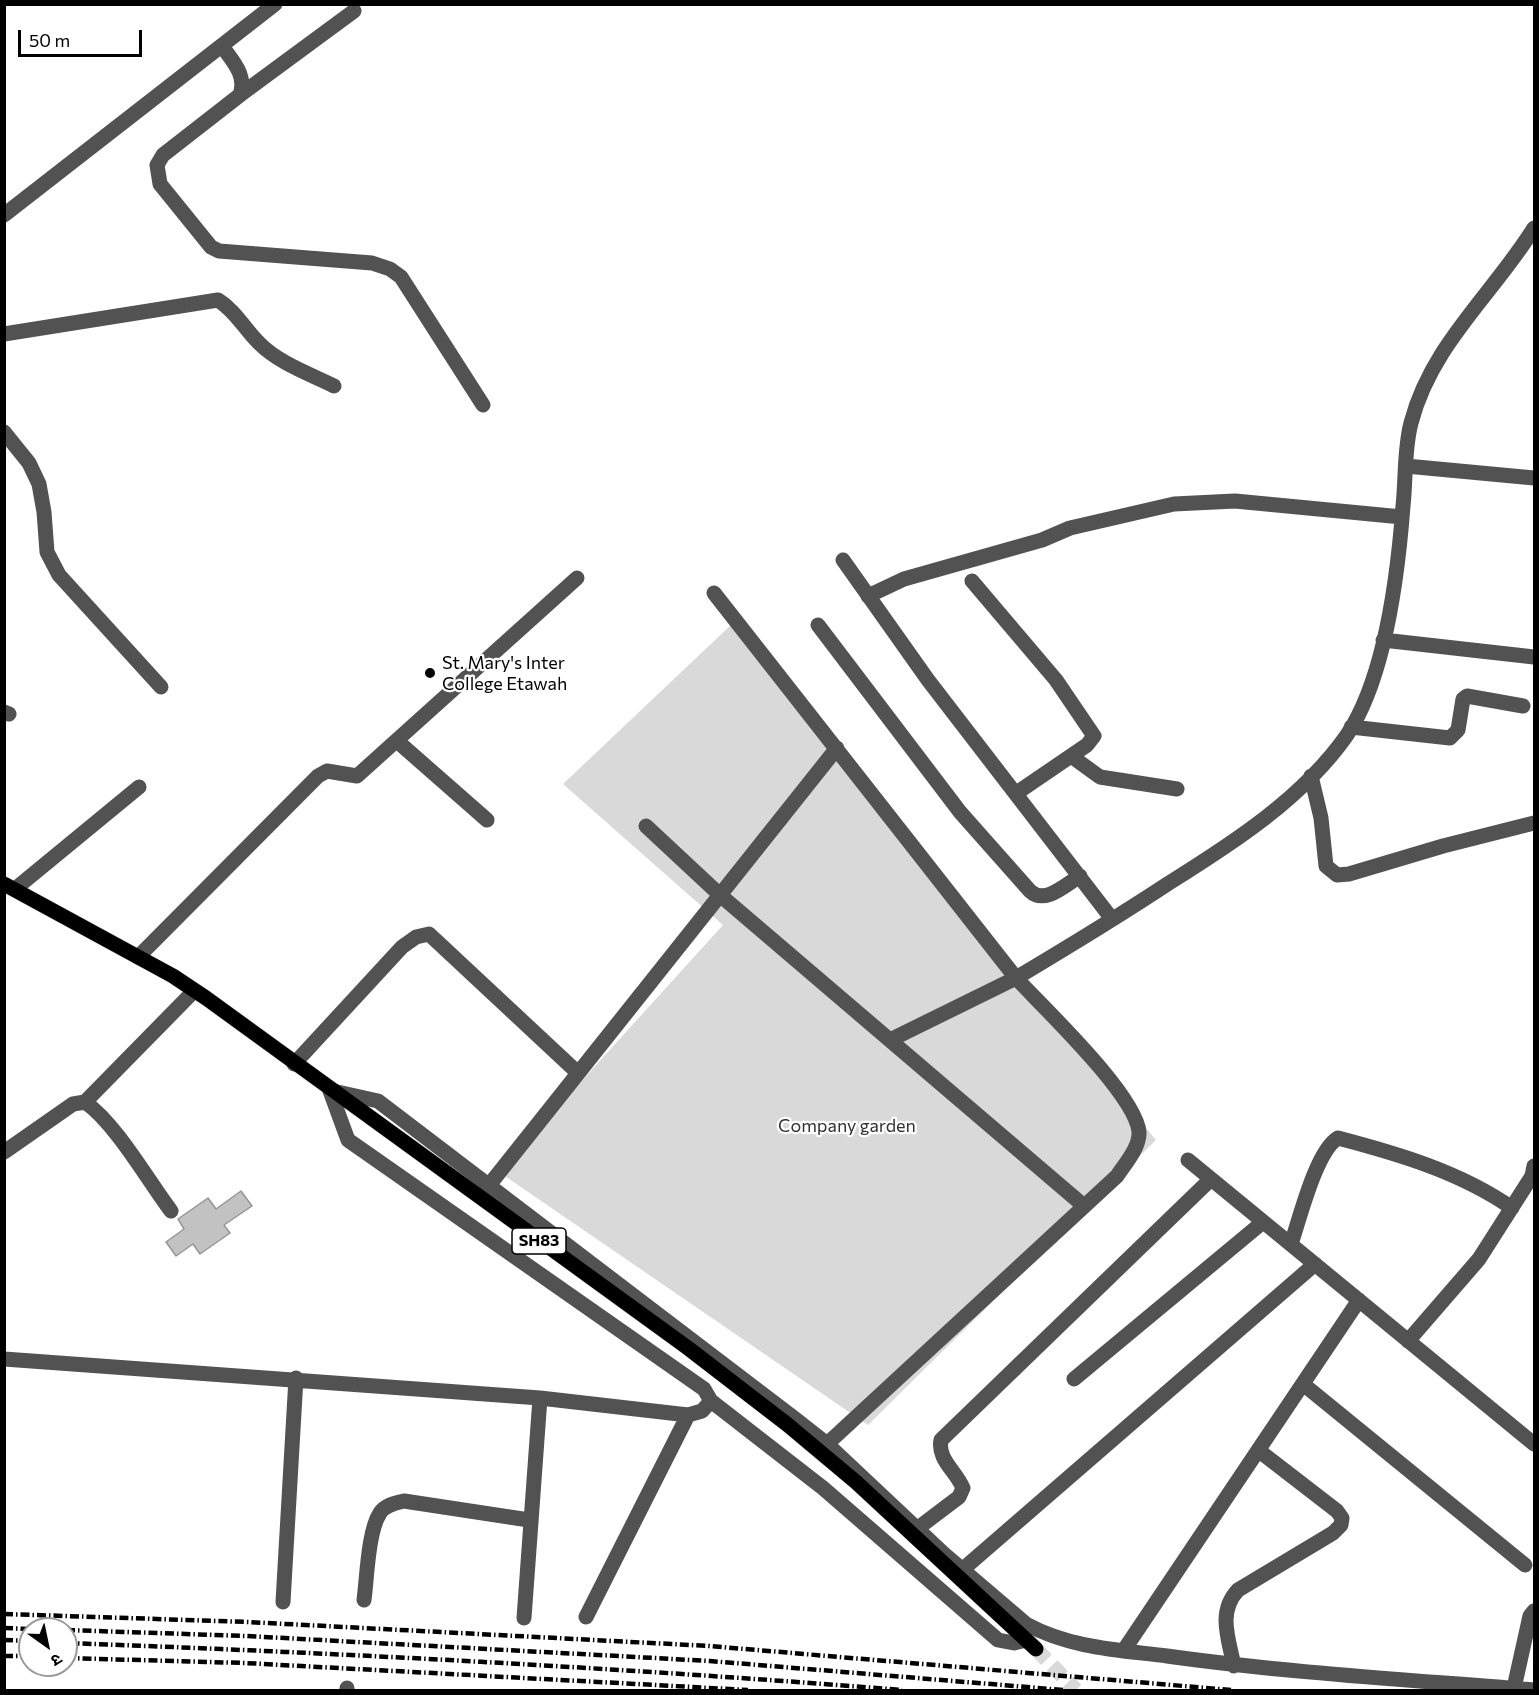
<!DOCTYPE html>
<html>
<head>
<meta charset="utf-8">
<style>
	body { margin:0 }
	#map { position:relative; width:1539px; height:1695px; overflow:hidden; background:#fff; font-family:Commissioner,"Noto Sans Devanagari",sans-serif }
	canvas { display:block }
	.frame { position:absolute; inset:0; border:6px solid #000; pointer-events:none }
	.north { position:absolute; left:18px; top:1617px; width:60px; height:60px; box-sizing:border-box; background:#fff; border:2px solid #999; border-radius:50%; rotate:147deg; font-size:16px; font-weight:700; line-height:24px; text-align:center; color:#000 }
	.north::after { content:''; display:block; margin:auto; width:21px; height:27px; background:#000; clip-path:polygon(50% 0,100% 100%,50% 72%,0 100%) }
	.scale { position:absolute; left:18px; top:30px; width:124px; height:27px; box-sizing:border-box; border:3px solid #000; border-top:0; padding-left:8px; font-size:18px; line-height:21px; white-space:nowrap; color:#000; -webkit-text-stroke:4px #fff; paint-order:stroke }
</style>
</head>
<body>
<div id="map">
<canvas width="1539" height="1695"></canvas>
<div class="frame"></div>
<div class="north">उ</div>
<div class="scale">50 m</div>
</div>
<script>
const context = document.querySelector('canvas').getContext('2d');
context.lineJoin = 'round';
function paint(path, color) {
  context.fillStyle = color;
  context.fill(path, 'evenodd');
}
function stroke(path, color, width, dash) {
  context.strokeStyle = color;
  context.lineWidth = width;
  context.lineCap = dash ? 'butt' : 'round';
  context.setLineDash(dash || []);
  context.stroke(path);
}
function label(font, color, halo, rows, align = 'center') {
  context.font = font + ' Commissioner,sans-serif';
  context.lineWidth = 4.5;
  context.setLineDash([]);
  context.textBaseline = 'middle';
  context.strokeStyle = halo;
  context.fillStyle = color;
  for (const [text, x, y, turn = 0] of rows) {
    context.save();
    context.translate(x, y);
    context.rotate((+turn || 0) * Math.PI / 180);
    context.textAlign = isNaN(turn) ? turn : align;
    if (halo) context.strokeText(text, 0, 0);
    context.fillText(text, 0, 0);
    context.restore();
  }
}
paint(new Path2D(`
	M731,625l106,133 319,382 -288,285 -369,-253 224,-247 -160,-141z`), '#d9d9d9');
const building = new Path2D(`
	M241,1191l11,15 -28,19 6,8 -30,21 -7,-10 -17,12 -10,-14 18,-13 -6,-10 30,-21 8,11z`);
paint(building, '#c2c2c2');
stroke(building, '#969696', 1.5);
stroke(new Path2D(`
	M1036,1649l40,41`), '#d9d9d9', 15, [15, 8]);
const major = new Path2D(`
	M4,884l169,92 33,22 482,350 100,77 68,57 180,167`);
stroke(major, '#dbdbdb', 16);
stroke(new Path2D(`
	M222,46c11,16 25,29 18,49l-77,60 -6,10 3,19 51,63 8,4 153,12 18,6 11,8 82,128
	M240,95l114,-84
	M4,215l271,-211
	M4,334l214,-34c18,11 27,30 42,44 19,19 50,30 74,42
	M4,432l25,31 10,21 5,28 3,40 12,23 102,112
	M1406,466l128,12
	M843,560l85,120 184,239
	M972,581l84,99 38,56 -7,9 -69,47
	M714,593l302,385 -126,62
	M868,596l36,-17 138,-39 28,-12 104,-24 61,-3 167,16
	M818,625l142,187 70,79c15,14 35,-6 50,-15
	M1383,640l151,17
	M4,712l5,2
	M1351,727l99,11 8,-8 5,-31 4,-3 56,10
	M397,741l90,79
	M1071,756l29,21 77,12
	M1311,776l10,42 5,48 11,9 12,-1 94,-28 91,-23
	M646,826l74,69 364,311
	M15,889l124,-102
	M138,957l180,-181 9,-5 30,5 220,-198
	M294,1064l108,-117 14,-10 13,-3 149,139
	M333,1091l45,10 416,317 33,26 117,110 82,70c44,24 93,26 141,32 122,17 245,24 367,34
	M85,1102l109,-111
	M4,1152l69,-48 12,-2c31,22 62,77 86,109
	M1188,1160l346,284
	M490,1184l347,-436
	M1291,1244c9,-26 25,-93 47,-106 61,16 122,34 174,70
	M1408,1341l71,-82 53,-83 2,-10
	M4,1359l536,39 148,17 14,-4 9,-10 -7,-12 -356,-249 -18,-49
	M1074,1379l189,-157
	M1303,1384l222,181
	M711,1401l112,87 175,152 16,3 12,-3
	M827,1444l290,-268c8,-12 23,-29 22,-44 -3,-37 -95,-124 -123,-154 52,-31 103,-62 153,-95 64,-40 134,-85 178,-148 38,-57 51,-162 56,-229 3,-27 1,-57 8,-83 20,-78 82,-129 123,-195
	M918,1528l41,-31 4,-9c-7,-17 -26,-29 -22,-48l270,-261
	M962,1570l353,-306
	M364,1600c3,-22 4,-69 16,-87 5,-8 16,-10 24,-12l125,19
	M283,1602l13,-224
	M586,1617l102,-202
	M524,1618l16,-220
	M1124,1650l235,-350
	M1234,1666c-5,-26 -17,-54 4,-76l95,-57 8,-8 1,-7 -5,-7 -79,-61
	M1514,1688l16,-72 4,-5
	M347,1690v-2`), '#525252', 15);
stroke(major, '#000', 15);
stroke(new Path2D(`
	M4,1614l244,8 461,24 522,44
	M4,1628l26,1
	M66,1630l180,6 464,25 353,29
	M4,1640l26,1
	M66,1643c279,10 558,25 836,47
	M4,1656h26
	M66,1658l179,5 503,27`), '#000', 4.5, [9, 3, 1.5, 3]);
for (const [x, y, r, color] of [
	[430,673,6,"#000"]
]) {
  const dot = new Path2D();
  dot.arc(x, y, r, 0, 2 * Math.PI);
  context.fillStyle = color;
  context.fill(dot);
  stroke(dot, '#fff', 2);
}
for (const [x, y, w] of [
	[539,1241,54]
]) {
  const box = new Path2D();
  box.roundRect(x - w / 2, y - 13, w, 26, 4.5);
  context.fillStyle = '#fff';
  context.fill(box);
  stroke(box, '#000', 1.5);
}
label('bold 16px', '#000', null, [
	["SH83",539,1241]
]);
label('18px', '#000', '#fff', [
	["St. Mary's Inter",442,663],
	["College Etawah",442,684]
], 'left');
label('18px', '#303030', '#fff', [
	["Company garden",847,1126]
]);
</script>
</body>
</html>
